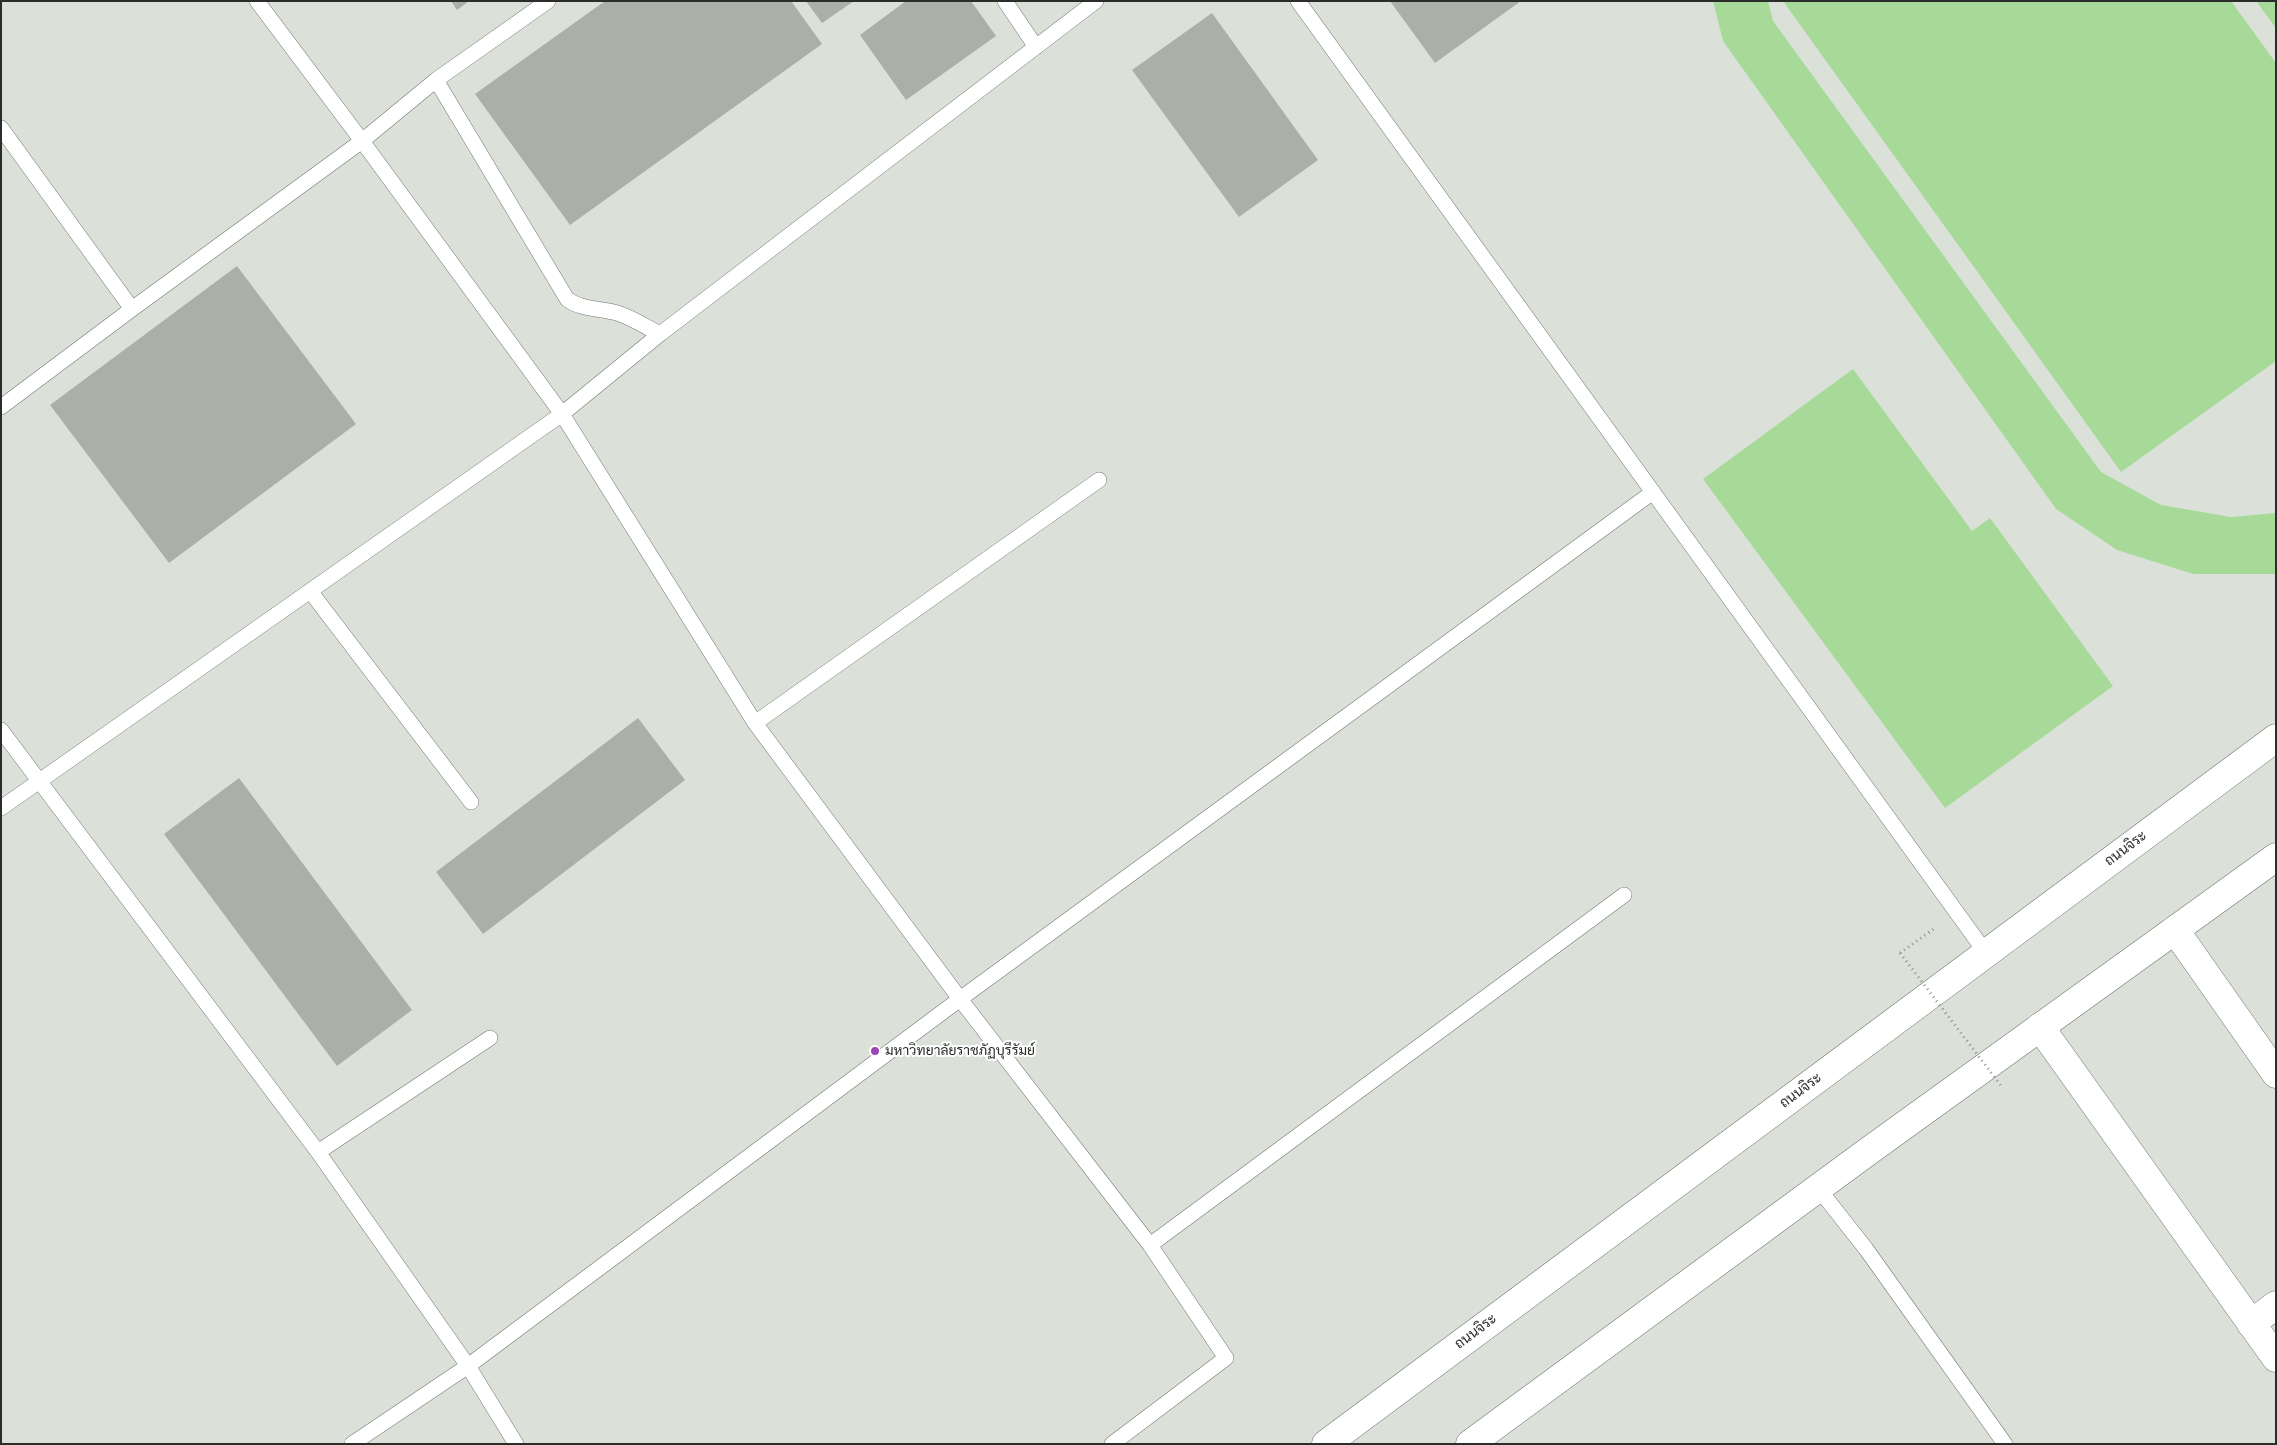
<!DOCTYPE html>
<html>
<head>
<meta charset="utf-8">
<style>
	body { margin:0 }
	#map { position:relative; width:2277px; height:1445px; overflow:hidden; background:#dbe1d9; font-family:"DejaVu Sans",sans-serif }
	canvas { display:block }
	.frame { position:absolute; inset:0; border:2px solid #2a2d2a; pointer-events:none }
</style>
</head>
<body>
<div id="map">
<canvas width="2277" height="1445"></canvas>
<div class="frame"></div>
</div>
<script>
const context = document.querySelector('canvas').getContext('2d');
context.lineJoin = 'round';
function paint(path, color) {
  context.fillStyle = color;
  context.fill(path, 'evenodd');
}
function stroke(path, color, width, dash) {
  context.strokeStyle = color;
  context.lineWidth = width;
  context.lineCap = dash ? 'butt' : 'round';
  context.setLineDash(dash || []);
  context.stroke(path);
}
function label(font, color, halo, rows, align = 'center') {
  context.font = font + ' "DejaVu Sans",Sarabun,sans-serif';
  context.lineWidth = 4;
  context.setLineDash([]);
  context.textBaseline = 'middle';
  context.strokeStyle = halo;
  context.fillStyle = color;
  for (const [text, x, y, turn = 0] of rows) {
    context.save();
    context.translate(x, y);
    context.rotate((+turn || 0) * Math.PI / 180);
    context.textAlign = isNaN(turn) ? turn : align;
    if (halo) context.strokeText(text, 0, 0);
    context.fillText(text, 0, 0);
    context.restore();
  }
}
paint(new Path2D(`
	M1713,1h55l5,20 328,451 60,33 70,12 45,-4v61h-83l-76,-24 -61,-41 -333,-468z
	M1783,1h448l45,62v298l-155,111z
	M2256,1h20v27z
	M1853,369l119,162 18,-13 123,168 -168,122 -242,-329z`), '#a7da99');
paint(new Path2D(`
	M451,1h18l-12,9z
	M605,1h186l31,43 -252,181 -95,-131z
	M806,1h48l-32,22z
	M906,1h65l25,35 -90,64 -46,-65z
	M1390,1h131l-86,62z
	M1212,13l106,147 -79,57 -107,-147z
	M237,266l119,158 -187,139 -119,-158z
	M638,718l47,62 -202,154 -47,-62z
	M239,778l173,232 -75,56 -173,-232z`), '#aab0a8');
const service = new Path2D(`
	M257,1l105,140 200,273 193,309 205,276 190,246 76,113 -114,86
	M1005,1l31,46
	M1298,1l688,952
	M436,80l131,219c14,11 33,9 50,14 14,4 29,14 43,21
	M1,128l131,181
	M1,407l131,-98 230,-168 74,-61 112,-79
	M310,591l161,211
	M755,723l344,-243
	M1,730l317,422 150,214 48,78
	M1,808l561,-394 98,-80 436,-333
	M318,1152l172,-114
	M1818,1188l48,61 139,195
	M1150,1245l474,-350
	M352,1444l116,-78 492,-367 693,-507`);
const minor = new Path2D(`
	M2175,930l101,144
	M2040,1027l236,331
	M2251,1324l25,-19`);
const secondary = new Path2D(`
	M1326,1444l950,-706
	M1470,1444l400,-294 406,-293`);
stroke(service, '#717770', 16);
stroke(minor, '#717770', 29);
stroke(secondary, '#717770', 29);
stroke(new Path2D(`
	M1900,953l35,-25`), '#8d928c', 3, [1, 4]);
stroke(service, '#fff', 15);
stroke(minor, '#fff', 28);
stroke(secondary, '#fff', 28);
stroke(new Path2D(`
	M1900,953l102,134`), '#8d928c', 3, [1, 4]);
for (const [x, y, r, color] of [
	[875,1051,5,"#9c45b2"]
]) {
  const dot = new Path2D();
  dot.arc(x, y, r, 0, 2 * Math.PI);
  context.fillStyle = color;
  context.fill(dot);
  stroke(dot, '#fff', 2);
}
label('14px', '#2a2d2a', '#fff', [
	["ถนนจิระ",2126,849,-37],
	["ถนนจิระ",1801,1091,-37],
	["ถนนจิระ",1476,1332,-37]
]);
label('14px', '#2a2d2a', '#fff', [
	["มหาวิทยาลัยราชภัฏบุรีรัมย์",885,1051]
], 'left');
</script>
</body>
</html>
